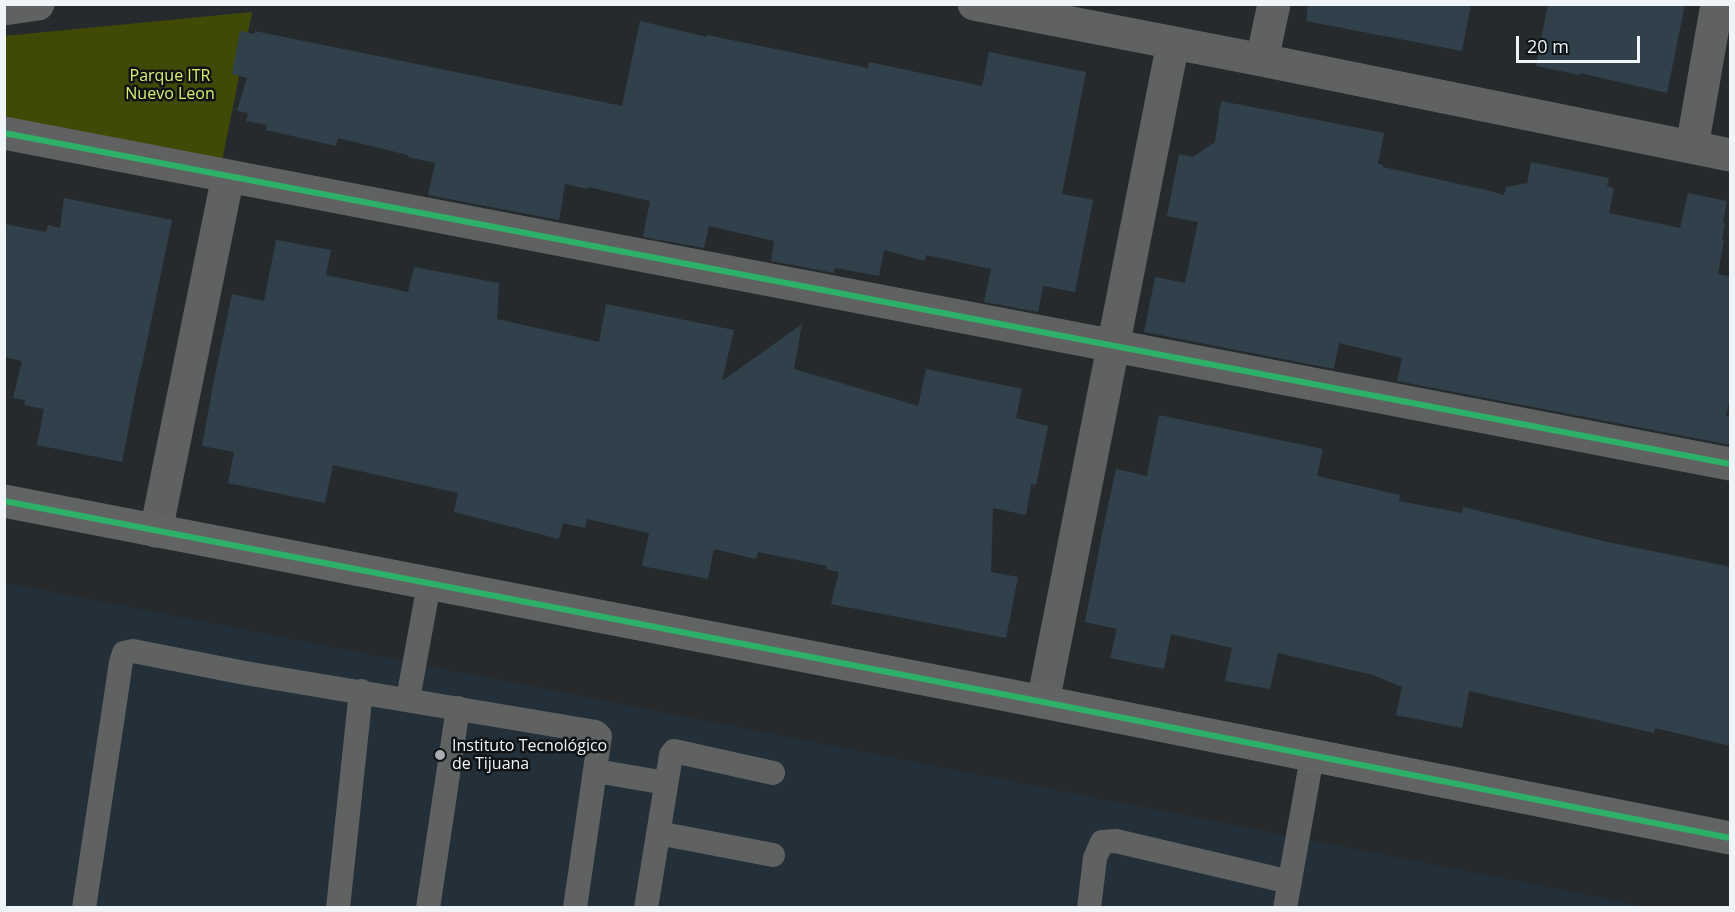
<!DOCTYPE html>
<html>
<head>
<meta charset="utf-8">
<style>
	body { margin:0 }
	#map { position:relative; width:1735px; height:912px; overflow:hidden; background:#262a2d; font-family:"Open Sans",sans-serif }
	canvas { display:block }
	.frame { position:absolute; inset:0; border:6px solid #eff4f8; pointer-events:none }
	.scale { position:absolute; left:1516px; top:36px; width:124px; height:27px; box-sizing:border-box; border:3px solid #eff4f8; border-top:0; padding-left:8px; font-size:18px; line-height:21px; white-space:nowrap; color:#eff4f8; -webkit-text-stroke:4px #0f1315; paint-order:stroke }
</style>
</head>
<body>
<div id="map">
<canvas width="1735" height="912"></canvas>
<div class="frame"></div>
<div class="scale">20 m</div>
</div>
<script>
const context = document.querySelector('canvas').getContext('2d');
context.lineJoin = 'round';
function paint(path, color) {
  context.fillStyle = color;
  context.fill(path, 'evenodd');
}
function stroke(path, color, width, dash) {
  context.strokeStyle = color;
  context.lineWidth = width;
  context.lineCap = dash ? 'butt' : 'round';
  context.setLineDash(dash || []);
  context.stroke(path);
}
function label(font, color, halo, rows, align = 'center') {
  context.font = font + ' "Open Sans",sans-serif';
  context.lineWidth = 5;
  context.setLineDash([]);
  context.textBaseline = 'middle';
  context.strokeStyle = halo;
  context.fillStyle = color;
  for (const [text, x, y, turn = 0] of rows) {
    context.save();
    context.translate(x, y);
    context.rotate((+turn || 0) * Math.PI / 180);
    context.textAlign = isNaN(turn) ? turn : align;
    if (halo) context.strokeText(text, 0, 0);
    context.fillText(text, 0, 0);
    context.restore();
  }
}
paint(new Path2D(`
	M4,583l100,19 1544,305h-1643z`), '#243039');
paint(new Path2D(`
	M252,12l-30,149 -217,-40 -1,-85z`), '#414907');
paint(new Path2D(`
	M1308,4h163l-9,47 -156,-30z
	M1548,4h137l-18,89 -87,-20 -1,2 -43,-9z
	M640,21l67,16v-2l161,33 1,-6 113,24 7,-34 97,20 -24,122 31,6 -18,92 -32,-6 -5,26 -54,-10 7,-33 -65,-14 -1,6 -41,-11 -5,26 -44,-8 -1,5 -63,-12 3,-20 -65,-15 -5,22 -61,-11 7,-36 -62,-14v2l-23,-5 -6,36 -131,-25 7,-32 -27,-6v-2l-70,-17 -2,8 -70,-16 1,-5 -21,-4 2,-8 -11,-2 10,-33 -15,-4 8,-43 14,3 1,-3 367,75z
	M1221,101l163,32 -6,31 5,1v2l103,23 18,5 2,-8 21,-4 4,-21 78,16 -2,8 7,2 -5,25 71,15 8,-35 39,8 -4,22h2l-3,17h2l-6,34 13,3v118l-5,21 5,1v28l-334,-64 5,-23 -63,-15 -5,26 -190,-37 11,-55 30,6 13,-61 -31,-6 12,-62 14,3 22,-15z
	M64,198l108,22 -31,150h-1l-18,92 -85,-17 7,-36 -20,-4 1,-5 -12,-2 9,-37 -18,-4v-133l42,8 2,-7 12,3z
	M276,240l55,10 -5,25 82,17 6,-25 85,16 -2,36 102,23 7,-38 128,26 -12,51 80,-57 -8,45 124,37 8,-37 96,20 -6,29 32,8 -12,59 -5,-1 -5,31 -33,-7 -2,64 27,5 -12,61 -175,-34 8,-32 -13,-3 1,-3 -69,-14 -2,7 -42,-10 -6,30 -66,-13 7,-33 -62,-14 -2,9 -22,-5 -4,16 -105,-27 4,-19 -125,-28 -8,38 -97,-20 6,-31 -32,-6 11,-61 19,-91 32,7z
	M1159,415l164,34 -6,27 83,19 -1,6 63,12 1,-6 149,36 119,24v179l-76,-18 -1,5 -185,-42 -7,37 -66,-13 6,-28 -29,-12 -95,-22 -8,36 -45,-8 7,-33 -61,-14 -7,35 -54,-11 7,-29 -32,-7 18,-93 13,-60 31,7z`), '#31414b');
stroke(new Path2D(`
	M408,699l21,-115
	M596,771l70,12
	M658,833l115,22
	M84,908l37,-246 3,-9 9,-2 112,22 351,59 4,4 -25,172
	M338,908l23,-217
	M428,908l30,-200
	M646,908l25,-153 3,-4 99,22
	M1089,908l6,-50 7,-16 14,-1 174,41
	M1285,908l27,-151`), '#606161', 24);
stroke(new Path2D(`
	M974,4l288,56 468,95
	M4,9l34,-5
	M1262,60l12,-56
	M4,133l1726,331
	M1692,147l25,-143
	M156,531l72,-355
	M1043,702l130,-659`), '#606161', 33);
stroke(new Path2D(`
	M4,501l1039,201 687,136`), '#626464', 33);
stroke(new Path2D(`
	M4,133l1726,331
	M4,501l1039,201 687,136`), '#2db169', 6);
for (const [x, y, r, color] of [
	[440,755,6,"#a9adb1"]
]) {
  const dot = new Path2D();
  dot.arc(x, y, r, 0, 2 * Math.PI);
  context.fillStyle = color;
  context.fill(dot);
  stroke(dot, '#0f1315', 2);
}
label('16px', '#dcef73', '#0f1315', [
	["Parque ITR",170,76],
	["Nuevo Leon",170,94]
]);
label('16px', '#eff4f8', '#0f1315', [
	["Instituto Tecnológico",452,746],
	["de Tijuana",452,764]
], 'left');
</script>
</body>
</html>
